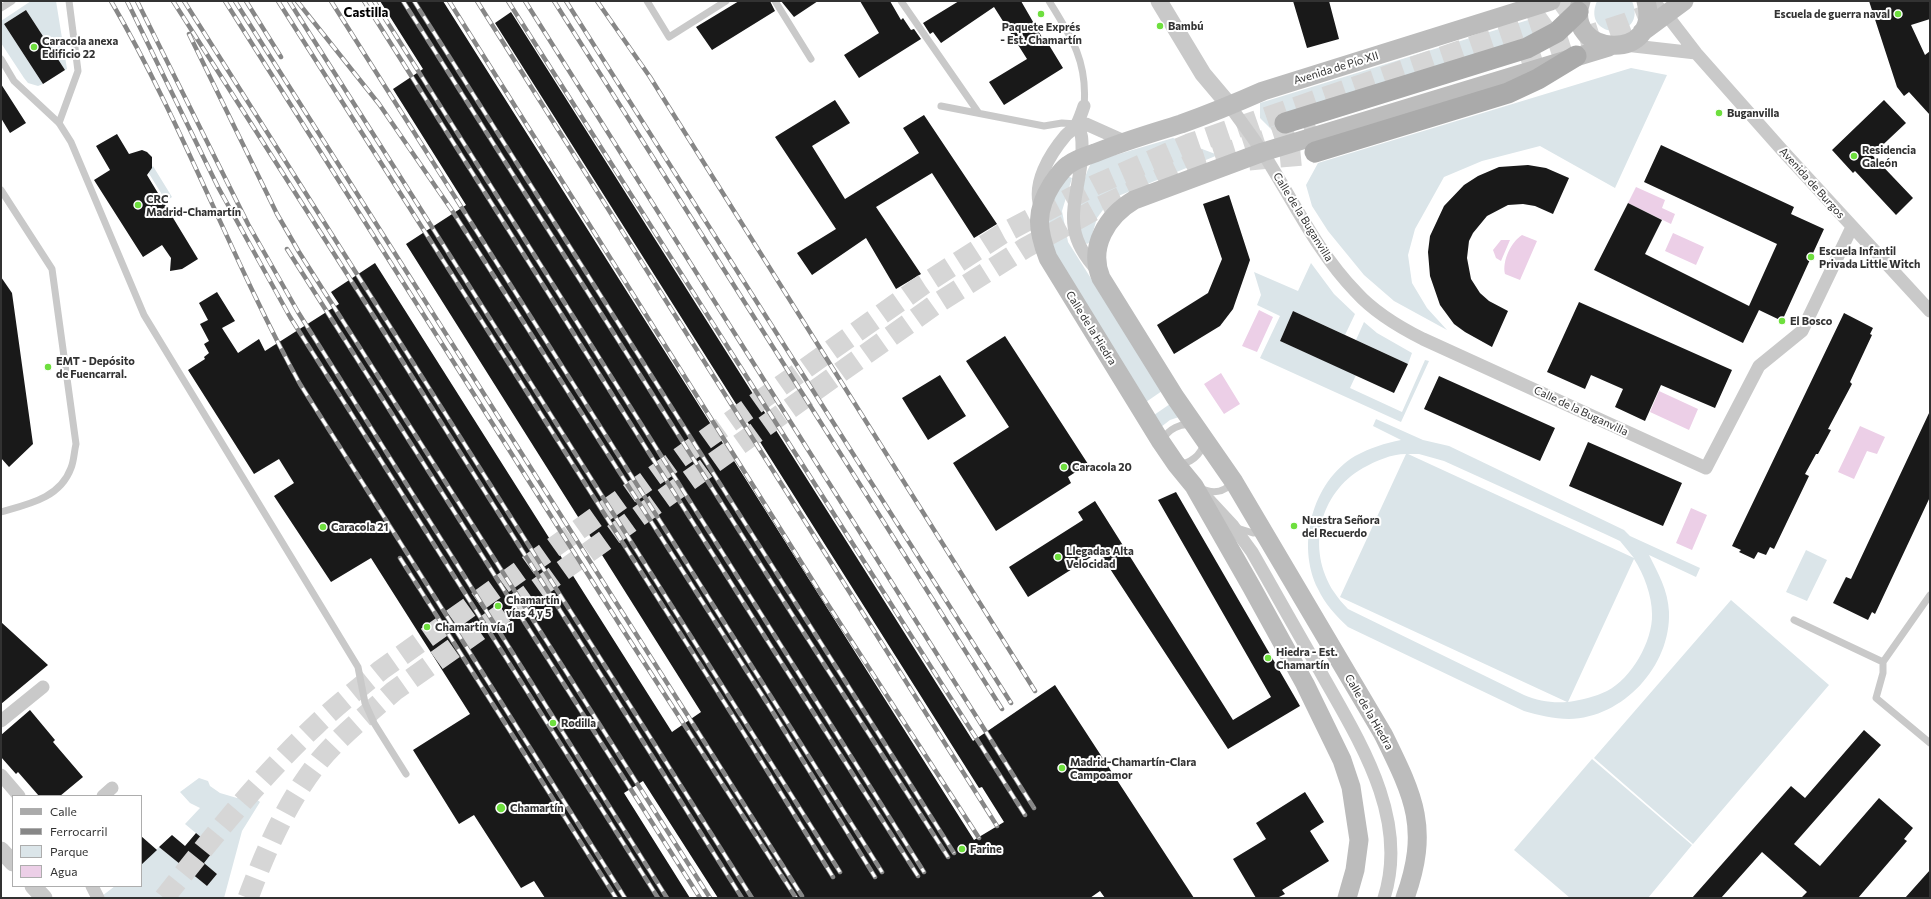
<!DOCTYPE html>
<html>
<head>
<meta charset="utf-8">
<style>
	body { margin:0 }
	#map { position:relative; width:1931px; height:899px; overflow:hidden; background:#fff; font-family:Commissioner,sans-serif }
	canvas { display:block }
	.frame { position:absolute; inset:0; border:2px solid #323232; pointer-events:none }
	.legend { position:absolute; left:12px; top:795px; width:130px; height:92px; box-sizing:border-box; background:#fff; border:1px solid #adadad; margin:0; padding:5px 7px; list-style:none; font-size:12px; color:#323232 }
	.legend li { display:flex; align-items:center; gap:8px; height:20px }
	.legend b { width:20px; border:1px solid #adadad }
</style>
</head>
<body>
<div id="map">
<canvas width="1931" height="899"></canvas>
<div class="frame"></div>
<ul class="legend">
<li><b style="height:5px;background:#aaa"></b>Calle</li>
<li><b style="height:5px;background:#878787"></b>Ferrocarril</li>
<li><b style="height:11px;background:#dbe5e9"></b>Parque</li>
<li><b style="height:11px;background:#eccfe7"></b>Agua</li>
</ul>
</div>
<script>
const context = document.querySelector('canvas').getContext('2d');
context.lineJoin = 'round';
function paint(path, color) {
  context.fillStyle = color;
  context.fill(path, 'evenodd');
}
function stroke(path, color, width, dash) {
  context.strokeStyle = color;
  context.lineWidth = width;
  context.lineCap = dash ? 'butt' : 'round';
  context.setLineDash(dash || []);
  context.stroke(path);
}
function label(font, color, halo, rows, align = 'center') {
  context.font = font + ' Commissioner,sans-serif';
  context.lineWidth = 4;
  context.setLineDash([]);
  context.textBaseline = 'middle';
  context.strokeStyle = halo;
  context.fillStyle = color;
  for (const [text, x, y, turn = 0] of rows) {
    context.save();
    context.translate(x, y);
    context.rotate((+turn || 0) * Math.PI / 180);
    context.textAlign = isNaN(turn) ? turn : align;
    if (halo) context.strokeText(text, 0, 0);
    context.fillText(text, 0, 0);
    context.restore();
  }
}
paint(new Path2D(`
	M31,1h25l11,68 -2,1 -39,-60 -22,14 39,60 -5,2 -10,-3 -4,-5 -23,-35v-22z
	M1597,1h35c17,40 -52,40 -35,0z
	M1541,16l6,2 -1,8 -11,12 -252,92h-11l-12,-12v-15z
	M1631,68l36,7 -52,113 -75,-42 -58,15 -38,16 -29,52 -7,26 4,28 15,25 20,22 -53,-29 -30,-26 -36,-44 -16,-25 -6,-21 12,-22z
	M1173,138l45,17 -107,44 -14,19 -7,24 -3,2c-17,-11 -5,-68 5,-82z
	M153,166l19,31 -6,4 -18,-29z
	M1067,176l5,2 -10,33 6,31 94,149 -16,11 -92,-146 -7,-31 7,-28z
	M1311,263l23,31 21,20 -10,21 -52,-24 -13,30 76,34 -6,13 52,24 23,-52 4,1 -28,61 -141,-64 20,-42 -23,-11 4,-10 -7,-23 44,19z
	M1364,322l13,11 35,20 -4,11 -52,-24z
	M1170,404l9,13 -9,3 -9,7 -7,-12z
	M1376,419l47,21 26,6 175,84 6,6 70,32 -4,9 -47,-22c9,18 19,35 20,57 2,54 -46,106 -100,107 -15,0 -31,-4 -45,-8l-176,-84c-12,-11 -23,-23 -30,-38 -22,-44 -6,-107 37,-133 15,-8 30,-13 46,-16l-28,-14zM1406,454l-66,143 227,105c-16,1 -29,-1 -43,-7l-176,-86c-5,-5 -10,-11 -14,-17 -28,-43 -15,-99 29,-124 13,-7 28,-14 43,-14zM1408,454h11l25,7 161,73 15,7 14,17zM1634,559c10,15 18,37 18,55 1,27 -21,65 -45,77 -12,6 -26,9 -39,11z
	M1806,550l21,10 -20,41 -21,-9z
	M1731,600l98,85 -136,159 -99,-86z
	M1592,759l100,86 -44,53h-78l-56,-48z
	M199,778l9,3 2,5 10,7 17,5 7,-9 16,13 -18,29 -18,67h-121l-1,-2 13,-10h26v-22l18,-17 48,39 10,-12 -13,-11 11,-14 -30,-25 15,-16 -10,-5 -10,-11z`), '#dbe5e9');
paint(new Path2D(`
	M1636,187l29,13 -3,8 13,6 -4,10 -43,-21z
	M1673,233l31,14 -8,18 -31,-14z
	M1522,235l15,6 -17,39 -15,-6c-3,-13 6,-32 17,-39z
	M1501,240h9l-9,21 -5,-3 -3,-8z
	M1259,310l14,7 -16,35 -15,-6z
	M1221,373l19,31 -16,10 -20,-30z
	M1659,391l39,18 -9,21 -39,-18z
	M1860,426l25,11 -8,17 -10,-3 -13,28 -16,-7z
	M1691,508l16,7 -15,35 -16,-7z`), '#eccfe7');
paint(new Path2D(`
	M380,1h63l531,839 30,-18 -22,-35 -3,1 -484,-765 16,-11 462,729 82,-56 139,213h-89l-5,-7 -10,7h-372l-75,-117 -19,12 66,105h-145l-11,-17 -13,7 -47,-73 -15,9 -46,-74 57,-36 -99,-156 -40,24 -57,-86 20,-13 -15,-24 -25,15 -66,-104 17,-11 -1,-2 5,-4 -5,-9 5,-3 -9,-17 8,-4 -9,-17 18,-11 18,29 -13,7 16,25 21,-14 6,12 74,-47 -8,-12 44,-29 297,469 29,-20 -295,-468 60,-39 -73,-116 30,-20z
	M739,1h31l5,10 -63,39 -16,-23z
	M781,1h37l-24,16z
	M860,1h30l11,19 2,-2 8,12 3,-1 7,10 -62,39 -15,-23 35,-22z
	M959,1h62l26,45 2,-1 14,23 -59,37 -15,-23 38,-23 -33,-52 -53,36 -8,-11 -3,2 -7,-11z
	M1293,1h36l10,38 -32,9z
	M1869,1h61v18l-19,6 14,30 5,-4v64l-21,-23 -5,4 -7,-9z
	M26,10l39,60 -22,14 -39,-60z
	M1,84l25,39 -16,10 -9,-15z
	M835,100l15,23 -38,23 33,53 74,-46 -16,-25 21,-13 73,109 -23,14 -42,-65 -56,34 45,67 -25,15 -30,-51 -54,37 -15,-22 39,-24 -61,-92z
	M1884,100l22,23 -34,32 41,43 -17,17 -41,-44 -2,2 -21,-23z
	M117,134l12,20 13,-4 5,2 5,5v11l-5,7 51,84 -16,10 -12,2 1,-13 -9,-13 -19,12 -49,-77 16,-10 -14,-24z
	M1661,145l133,62 -3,7 33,15 -42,92 -23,-11 -16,33 -149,-73 34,-67 34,17 -17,34 104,52 28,-62 -133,-62z
	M1528,165l18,3 23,10 -16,36 -18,-8 -12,-2 -15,1 -21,11 -14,17 -4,8 -2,17 4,21 9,14 9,8 19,10 -16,36 -27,-15 -11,-8 -14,-19 -10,-29 -2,-24 2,-16 14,-30 20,-21 14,-9 21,-9z
	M1229,195l21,65 -17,49 -13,17 -46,28 -17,-29 51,-32 14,-34 -19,-55z
	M1,277l11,16 21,151 -24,23 -8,-9z
	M1579,302l153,68 -17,38 -54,-23 -16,36 -30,-14 8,-18 -32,-14 -6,14 -38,-17z
	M1293,311l115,53 -14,29 -114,-52z
	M1844,313l29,15 -3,6 2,1 -22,47 2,2 -24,45 3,1 -13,24h-2l-11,20 4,2 -35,73 -4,-2 -4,8 -8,-3 -4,7 -15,-7 2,-2 -9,-4z
	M1005,336l83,128 -20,13 3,6 -75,48 -43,-68 56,-36 -43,-66z
	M940,375l26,41 -38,24 -26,-42z
	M1439,376l116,52 -15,33 -116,-52z
	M1930,411v86l-55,117 -3,-2 -4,8 -35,-17 13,-26 5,2z
	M1588,442l94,41 -19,43 -94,-40z
	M1176,492l124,214 -72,43 -129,-197 -71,45 -19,-30 74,-47 -5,-8 17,-11 138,219 38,-23 -113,-197z
	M1,622l47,43 -47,39z
	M30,710l25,30 -2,2 30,35 -23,19h-21l-21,-24 -2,2 -15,-17v-22z
	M1864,730l17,15 -87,99 26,22 59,-68 34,30 -9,11 3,2 -49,57h-57l6,-6 -45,-40 -41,46h-29l99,-112 14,12z
	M1305,792l19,30 -14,9 19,30 -47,29 3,4 -8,4h-21l-23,-39 33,-20 -10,-16z
	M196,833l19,16 -11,14 13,11 -10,12 -48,-39 13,-12 13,11z
	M141,836l16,14 -16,15z
	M1930,870v28h-25z`), '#191919');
stroke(new Path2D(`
	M1520,58l107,-35 38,-15
	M1249,160l54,-5 12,-3
	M164,898c48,-60 96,-121 152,-173 21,-20 43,-37 65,-55l543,-386 78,-50 93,-49 94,-41 352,-121 30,-22
	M248,898c18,-48 39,-97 72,-138 21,-25 49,-47 74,-69l542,-387 89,-56 73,-40 93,-44 124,-40`), '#d6d6d6', 21, [21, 10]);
stroke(new Path2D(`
	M647,1l22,36 57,-36
	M775,1l36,58
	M901,1l77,111
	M1049,1c22,35 39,61 35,105
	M1,8l11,-7
	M1,59l13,22 45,42 12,19 73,173 214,352 7,36 9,20 32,51
	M941,106l103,20 18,-3 15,1
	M59,123l19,-52 -9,-70
	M1,190l51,79 24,175c-2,8 -2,17 -5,24 -11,30 -42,36 -70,44
	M1162,440c7,-11 18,-17 30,-15
	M1178,464c12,0 23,-9 26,-21
	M1200,488c12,6 24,5 33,-6
	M1237,528l16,5 8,-1
	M1794,620l89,42 47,-67
	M1883,662v11l-7,25 54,45`), '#c9c9c9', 7);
stroke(new Path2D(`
	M1652,1l14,13 30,39 86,97 148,161
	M1625,45l71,8
	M1230,106c11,16 23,31 33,47 30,47 54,99 93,139 18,20 43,35 67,47l283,129 53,-102 43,-35 50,-104
	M1077,124c6,10 5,19 5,30 -4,49 -24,75 16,117
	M1077,124h9l38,17
	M1041,209c-10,-25 9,-55 25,-74 4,-4 9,-7 11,-11 3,-6 5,-12 7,-18
	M1207,498l26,28 19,26c23,40 45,80 68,119 38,68 90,146 64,227
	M1,721l42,-34
	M1,775l18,21
	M103,796l9,-8
	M92,886l6,12`), '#c9c9c9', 13);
stroke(new Path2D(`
	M1159,1l44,73 27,32
	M1,850l12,13
	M33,886l11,12`), '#c9c9c9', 17);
stroke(new Path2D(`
	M1581,1c-19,56 82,62 65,0
	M1642,32l42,-31
	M1347,898l8,-28 4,-30 -8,-53 -9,-27 -37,-76 -54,-98 -57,-100 -18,-22 -15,-22 -113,-184c-11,-29 -13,-47 4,-74 5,-7 9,-14 16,-19 8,-6 18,-9 27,-12 29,-12 57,-20 86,-29 28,-10 55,-21 82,-33l288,-90
	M1405,898c25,-70 9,-101 -22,-164l-149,-252 -59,-85 -74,-119c-13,-31 6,-62 33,-78l129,-48 346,-105`), '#bcbcbc', 19);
stroke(new Path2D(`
	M1285,123l242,-75 30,-16 21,-20
	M1315,152l193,-59 30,-14 38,-23`), '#aaa', 21);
const rail = new Path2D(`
	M111,1c72,123 120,258 189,383l325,514
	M127,1l91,186 72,130 368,581
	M137,1l111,223 50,88 369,586
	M173,1l209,328 360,569
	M184,1l568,897
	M225,1l400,632 171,265
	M235,1l567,895
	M246,1l35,56
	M278,1l460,723 95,153
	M289,1l551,871
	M297,1l82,103 74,108 316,494 106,171
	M331,1l551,871
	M364,1l403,639 151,236
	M374,1l550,871
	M403,1l392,618 153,238
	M414,1l540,852
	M449,1l374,596 156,241
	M477,1l520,825
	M508,1l517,814
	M525,1l509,807
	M554,1l448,708
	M566,1l445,702
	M597,1l53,76 385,614
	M189,34l88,180 22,38 411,646
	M287,249l413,649
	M400,558l216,340`);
stroke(rail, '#878787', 4.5);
stroke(rail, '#fff', 3, [9]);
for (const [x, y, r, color] of [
	[1041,14,4,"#6edf3e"],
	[1898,14,4,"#6edf3e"],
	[1160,26,4,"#6edf3e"],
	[34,47,4,"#6edf3e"],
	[1719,113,4,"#6edf3e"],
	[1854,156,4,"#6edf3e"],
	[138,205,4,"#6edf3e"],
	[1811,257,4,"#6edf3e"],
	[1782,321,4,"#6edf3e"],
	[48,367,4,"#6edf3e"],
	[1064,467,4,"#6edf3e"],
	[1294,526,4,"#6edf3e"],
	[323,527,4,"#6edf3e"],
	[1058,557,4,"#6edf3e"],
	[498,606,4,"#6edf3e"],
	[427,627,4,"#6edf3e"],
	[1268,658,4,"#6edf3e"],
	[553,723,4,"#6edf3e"],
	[1062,768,4,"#6edf3e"],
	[501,808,5,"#6edf3e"],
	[962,849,4,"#6edf3e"]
]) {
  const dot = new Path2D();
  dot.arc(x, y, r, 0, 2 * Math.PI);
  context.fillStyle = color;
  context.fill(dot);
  stroke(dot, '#fff', 1.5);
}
label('bold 11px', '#323232', '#fff', [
	["Escuela de guerra naval",1890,14,"right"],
	["Bambú",1168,26],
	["Paquete Exprés",1041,27,"center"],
	["- Est. Chamartín",1041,40,"center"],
	["Caracola anexa",42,41],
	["Edificio 22",42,54],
	["Buganvilla",1727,113],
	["Residencia",1862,150],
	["Galeón",1862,163],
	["CRC",146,199],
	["Madrid-Chamartín",146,212],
	["Escuela Infantil",1819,251],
	["Privada Little Witch",1819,264],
	["El Bosco",1790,321],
	["EMT - Depósito",56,361],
	["de Fuencarral.",56,374],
	["Caracola 20",1072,467],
	["Nuestra Señora",1302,520],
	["del Recuerdo",1302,533],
	["Caracola 21",331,527],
	["Llegadas Alta",1066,551],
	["Velocidad",1066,564],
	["Chamartín",506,600],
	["vías 4 y 5",506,613],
	["Chamartín vía 1",435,627],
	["Hiedra - Est.",1276,652],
	["Chamartín",1276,665],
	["Rodilla",561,723],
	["Madrid-Chamartín-Clara",1070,762],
	["Campoamor",1070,775],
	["Chamartín",510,808],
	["Farine",970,849]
], 'left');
label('11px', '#323232', '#fff', [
	["Avenida de Pío XII",1336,68,-17],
	["Avenida de Burgos",1812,183,48],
	["Calle de la Buganvilla",1303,217,58],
	["Calle de la Hiedra",1091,328,58],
	["Calle de la Buganvilla",1581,411,25],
	["Calle de la Hiedra",1369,712,60]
]);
label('bold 13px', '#000', '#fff', [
	["Castilla",366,13]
]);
</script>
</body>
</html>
